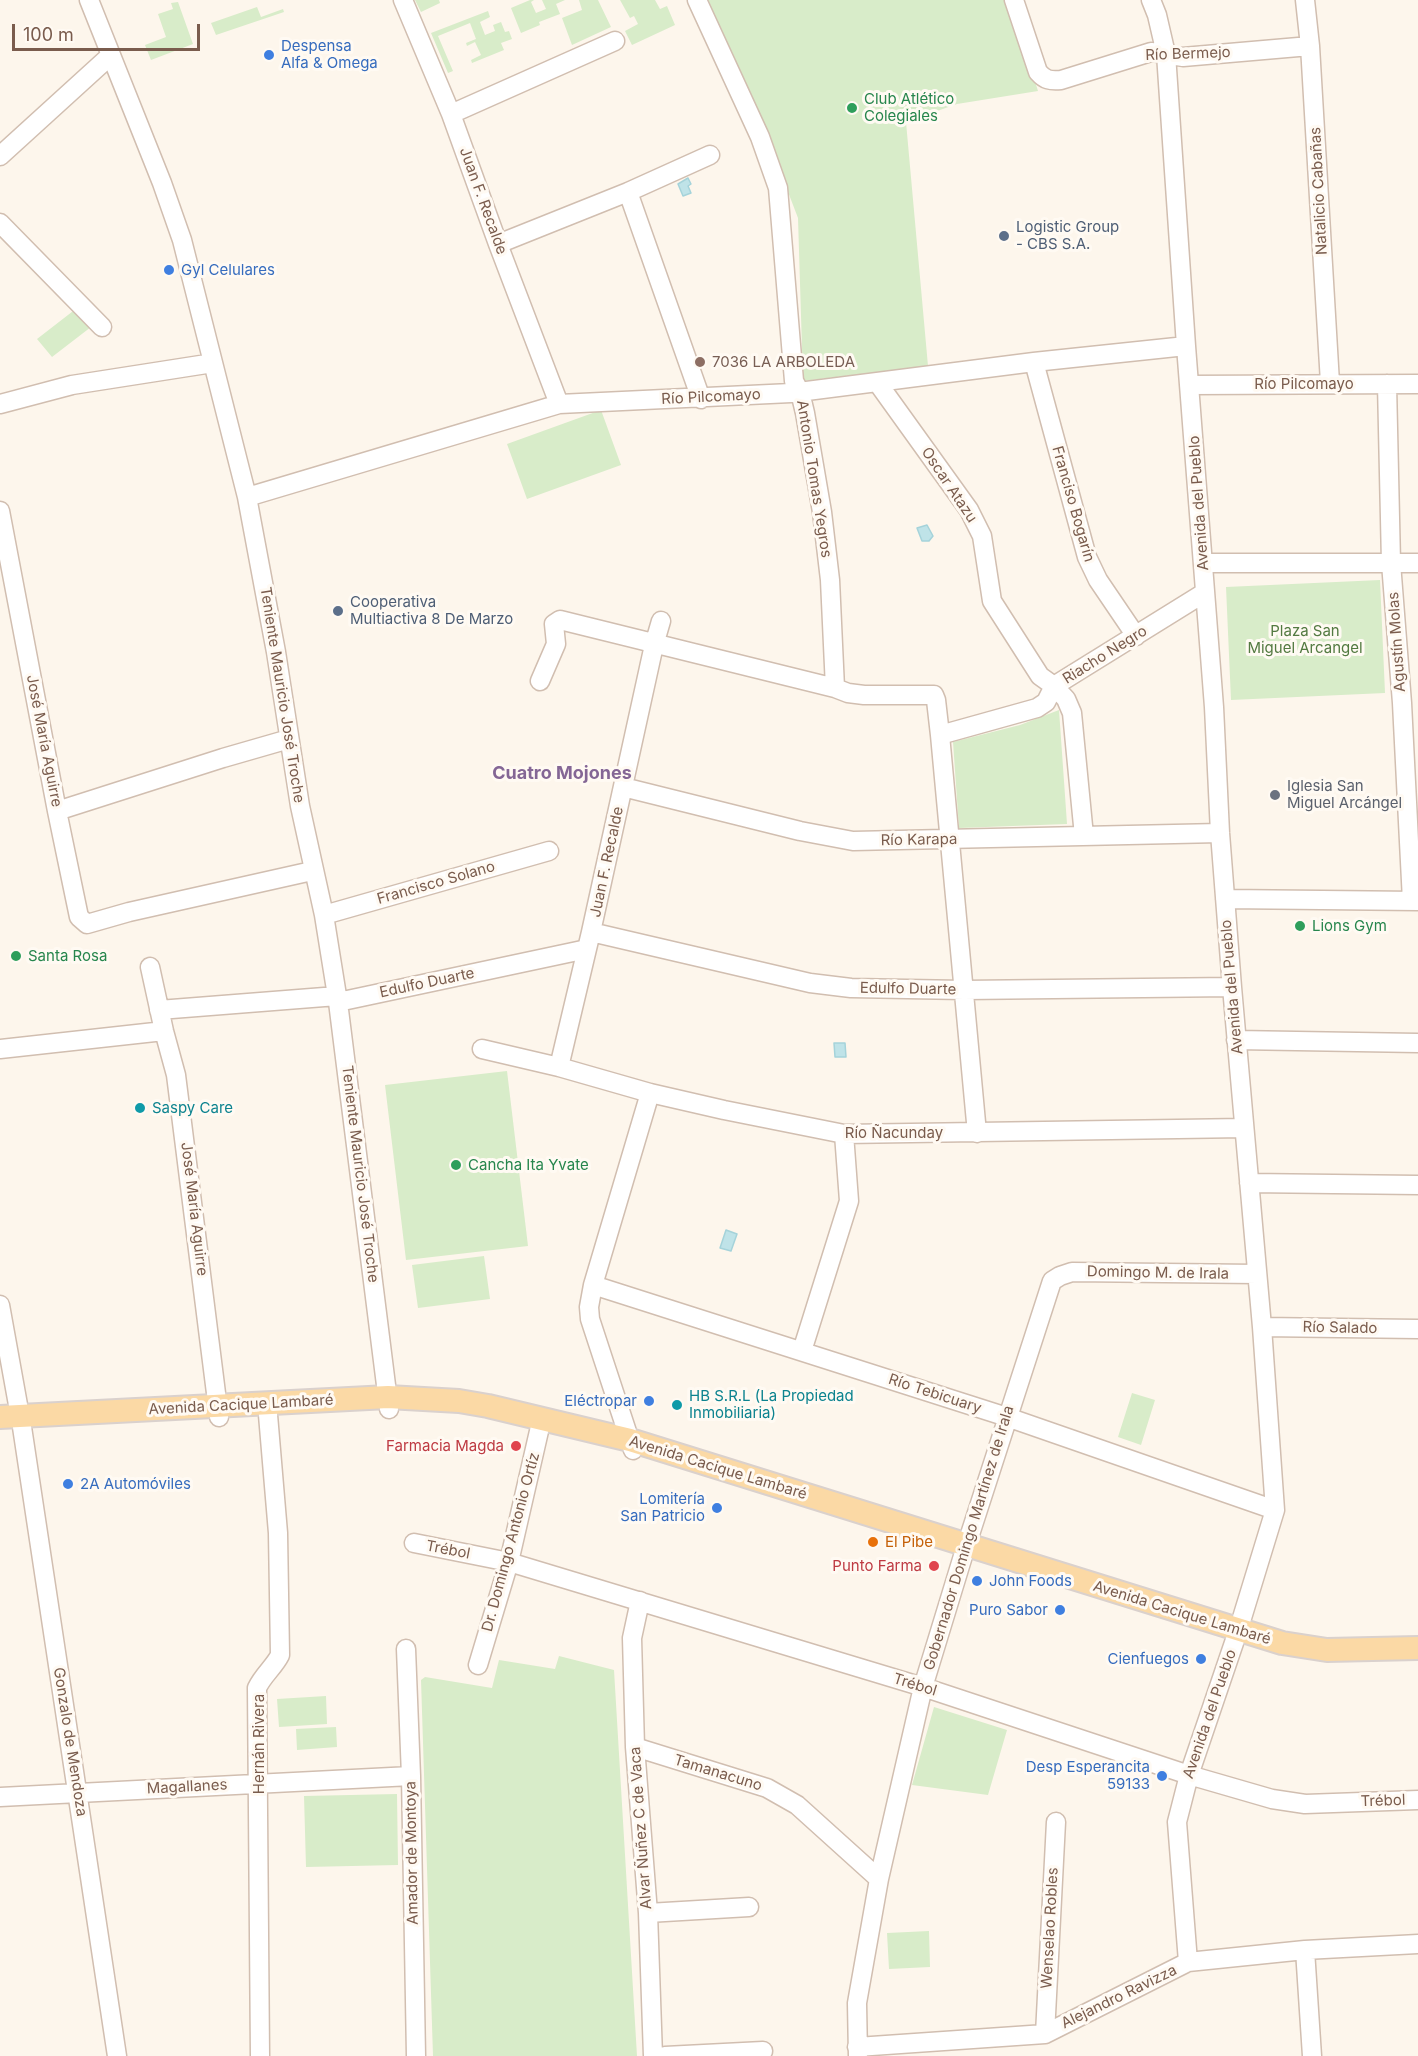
<!DOCTYPE html>
<html>
<head>
<meta charset="utf-8">
<style>
	body { margin:0 }
	#map { position:relative; width:1418px; height:2056px; overflow:hidden; background:#fdf6ec; font-family:Inter,sans-serif }
	canvas { display:block }
	.scale { position:absolute; left:12px; top:24px; width:188px; height:27px; box-sizing:border-box; border:3px solid #7a5c4d; border-top:0; padding-left:8px; font-size:18px; line-height:21px; white-space:nowrap; color:#7a5c4d; -webkit-text-stroke:4px #fffaf3; paint-order:stroke }
</style>
</head>
<body>
<div id="map">
<canvas width="1418" height="2056"></canvas>
<div class="scale">100 m</div>
</div>
<script>
const context = document.querySelector('canvas').getContext('2d');
context.lineJoin = 'round';
function paint(path, color) {
  context.fillStyle = color;
  context.fill(path, 'evenodd');
}
function stroke(path, color, width, dash) {
  context.strokeStyle = color;
  context.lineWidth = width;
  context.lineCap = dash ? 'butt' : 'round';
  context.setLineDash(dash || []);
  context.stroke(path);
}
function label(font, color, halo, rows, align = 'center') {
  context.font = font + ' Inter,sans-serif';
  context.lineWidth = 6;
  context.setLineDash([]);
  context.textBaseline = 'middle';
  context.strokeStyle = halo;
  context.fillStyle = color;
  for (const [text, x, y, turn = 0] of rows) {
    context.save();
    context.translate(x, y);
    context.rotate((+turn || 0) * Math.PI / 180);
    context.textAlign = isNaN(turn) ? turn : align;
    if (halo) context.strokeText(text, 0, 0);
    context.fillText(text, 0, 0);
    context.restore();
  }
}
paint(new Path2D(`
	M415,0h24l1,3 -19,9z
	M530,0h4l-3,2 5,11 10,-4 -4,-9h23l-9,4 4,10 -21,8 1,3 -19,8 -10,-25z
	M579,0h19l13,27 -39,18 -10,-27 20,-8z
	M620,0h35l5,9 7,-3 8,19 -43,20 -7,-14 13,-7 -4,-8 -4,2z
	M708,0h302l28,91 -81,13 -51,18 22,244 -125,15 -5,-163 -41,-107z
	M178,2l15,42 -42,16 -6,-15 21,-8 -8,-23 15,-5 -2,-6z
	M257,7l4,10 22,-8 1,3 -68,23 -5,-12z
	M488,11l2,6 -10,5 5,13 10,-4 -2,-6 8,-3 4,10 4,-1 3,8 -11,4 3,7 -32,13 -1,-3 10,-5 -6,-13 -8,4 -1,-3 10,-4 -6,-16 -32,13 15,35 -5,2 -17,-40z
	M77,308l14,19 -39,30 -15,-18z
	M601,410l20,55 -94,34 -20,-55z
	M1380,580l5,113 -154,7 -5,-113z
	M1059,710l8,114 -108,4 -6,-86 67,-17z
	M507,1071l21,175 -122,14 -21,-175z
	M484,1256l6,43 -72,9 -6,-43z
	M1132,1393l23,7 -14,45 -23,-8z
	M559,1656l55,14 23,386h-204l-12,-376 4,-3 67,11 7,-28 56,9z
	M326,1696l1,28 -48,3 -2,-28z
	M934,1707l73,23 -19,65 -76,-10z
	M336,1727l1,20 -40,3 -1,-21z
	M397,1794l1,71 -92,2 -2,-71z
	M929,1931l1,36 -41,2 -2,-36z`), '#d8ecc9');
const water = new Path2D(`
	M688,178l3,6 -3,2 3,7 -8,3 -5,-12z
	M927,525l6,11 -4,5h-7l-5,-13z
	M834,1043h11l1,14h-11z
	M726,1230l11,4 -6,17 -11,-3z`);
paint(water, '#bfe3e8');
stroke(water, '#a5d3da', 1.5);
const minor = new Path2D(`
	M89,0l73,183 20,57 65,257 29,155 24,154 24,109 14,87 51,407
	M403,0l48,114 47,130 61,160
	M697,0l63,137 18,51 16,193 6,11 5,21 17,99 8,68 5,108
	M1014,0l24,72c7,8 12,9 23,8l90,-28 32,5 127,-11
	M1151,0l6,15 9,39 20,292 28,361 6,126 12,154 30,340 13,183 -37,121 -49,144 -12,47 11,140
	M1305,0l5,46 20,337
	M451,114l164,-73
	M0,156l111,-101
	M628,192l73,207
	M0,223l102,104
	M498,244l130,-52 82,-37
	M1034,362l53,195 11,23 38,56
	M877,382l92,128 13,26 10,65 48,75 14,10 12,13 6,14 12,123
	M1387,384l4,179 11,140 10,198
	M1190,385l228,-1
	M0,404l72,-19 141,-22
	M247,497l312,-93 232,-11 243,-31 152,-16
	M0,511l57,300 22,106 8,7 42,-12 183,-41
	M1203,563h215
	M540,681l16,-37 -2,-20 6,-4 275,68 13,5 16,2h70l2,5 4,35 37,398
	M940,735l97,-27 9,-6 8,-16 150,-93
	M623,787l177,44 53,10 367,-8
	M57,811l166,-53 66,-19
	M1225,899l193,2
	M324,915l225,-64
	M591,932l219,51 41,5 113,2 268,-3
	M150,967l14,64 12,44 43,342
	M338,1002l249,-53
	M159,1010l178,-14
	M1236,1040l182,3
	M0,1049l164,-18
	M482,1049l77,18 91,26 74,17 120,24 400,-6
	M559,1067l32,-135 63,-287 7,-24
	M1249,1183l169,2
	M593,1285l414,132 268,93
	M0,1305l22,122 95,629
	M1262,1327l156,2
	M802,1351l47,-150 -5,-67
	M633,1450l-43,-131 -1,-12 4,-22 57,-192
	M414,1543l95,19 414,125 266,88 83,24 33,5 113,-4
	M640,1601l-8,37 3,109 13,166 5,143
	M406,1649l5,127 5,280
	M478,1665l31,-103 33,-144
	M635,1747l132,41 30,17 82,74
	M0,1797l411,-21
	M648,1913l101,-6
	M1305,1950l7,106
	M1045,2034l11,-212
	M857,2047l188,-13 143,-72 117,-12 113,-6
	M260,2056l-3,-368c6,-13 17,-21 23,-33l-2,-122 -11,-130
	M665,2056l98,-5
	M858,2056l-1,-53 22,-124 44,-192 40,-131 89,-275 8,-5 12,-4 185,2`);
const major = new Path2D(`
	M0,1417l388,-20 71,4 29,5 142,34 652,203 45,7 91,-2`);
stroke(minor, '#d1beb0', 21);
stroke(major, '#dad1cd', 26);
stroke(minor, '#fff', 18);
stroke(major, '#fbd9a5', 22);
for (const [x, y, r, color] of [
	[269,55,6,"#3f7fe0"],
	[852,108,6,"#2e9e5b"],
	[1004,236,6,"#5c6f8a"],
	[169,270,6,"#3f7fe0"],
	[700,362,6,"#8d6e63"],
	[338,611,6,"#5c6f8a"],
	[1275,795,6,"#6b7280"],
	[1300,926,6,"#2e9e5b"],
	[16,956,6,"#2e9e5b"],
	[140,1108,6,"#0f9aa8"],
	[456,1165,6,"#2e9e5b"],
	[649,1401,6,"#3f7fe0"],
	[677,1405,6,"#0f9aa8"],
	[516,1446,6,"#e0444e"],
	[68,1484,6,"#3f7fe0"],
	[717,1508,6,"#3f7fe0"],
	[873,1542,6,"#e8710a"],
	[934,1566,6,"#e0444e"],
	[977,1581,6,"#3f7fe0"],
	[1060,1610,6,"#3f7fe0"],
	[1201,1659,6,"#3f7fe0"],
	[1162,1776,6,"#3f7fe0"]
]) {
  const dot = new Path2D();
  dot.arc(x, y, r, 0, 2 * Math.PI);
  context.fillStyle = color;
  context.fill(dot);
  stroke(dot, '#fffaf3', 2);
}
label('15px', '#366cbe', '#fffaf3', [
	["Despensa",281,46,"left"],
	["Alfa & Omega",281,63,"left"],
	["Gyl Celulares",181,270,"left"],
	["Eléctropar",637,1401],
	["2A Automóviles",80,1484,"left"],
	["Lomitería",705,1499],
	["San Patricio",705,1516],
	["John Foods",989,1581,"left"],
	["Puro Sabor",1048,1610],
	["Cienfuegos",1189,1659],
	["Desp Esperancita",1150,1767],
	["59133",1150,1784]
], 'right');
label('15px', '#7a5c4d', '#fffaf3', [
	["Río Bermejo",1188,54,-2],
	["Natalicio Cabañas",1319,191,-93],
	["Juan F. Recalde",483,201,70],
	["Río Pilcomayo",1304,384],
	["Río Pilcomayo",711,397,-3],
	["Antonio Tomas Yegros",814,479,81],
	["Oscar Atazu",949,485,56],
	["Avenida del Pueblo",1199,503,-94],
	["Franciso Bogarín",1073,504,74],
	["Agustín Molas",1397,642,-94],
	["Riacho Negro",1105,655,-32],
	["Teniente Mauricio José Troche",282,695,81],
	["José María Aguirre",44,741,79],
	["Río Karapa",919,840,-1],
	["Juan F. Recalde",607,862,-78],
	["Francisco Solano",436,883,-16],
	["Edulfo Duarte",427,983,-12],
	["Avenida del Pueblo",1232,987,-95],
	["Edulfo Duarte",908,989,1],
	["Río Ñacunday",894,1133],
	["Teniente Mauricio José Troche",360,1174,83],
	["José María Aguirre",194,1209,83],
	["Domingo M. de Irala",1158,1273,1],
	["Río Salado",1340,1328,1],
	["Río Tebicuary",935,1394,18],
	["Avenida Cacique Lambaré",241,1405,-3],
	["Avenida Cacique Lambaré",718,1468,17],
	["Gobernador Domingo Martínez de Irala",969,1538,-73],
	["Dr. Domingo Antonio Ortíz",511,1542,-75],
	["Trébol",448,1550,11],
	["Avenida Cacique Lambaré",1182,1613,17],
	["Trébol",915,1685,17],
	["Avenida del Pueblo",1210,1714,-71],
	["Gonzalo de Mendoza",70,1742,81],
	["Hernán Rivera",259,1744,-90],
	["Tamanacuno",718,1773,17],
	["Magallanes",187,1787,-3],
	["Trébol",1383,1801,-2],
	["Alvar Ñuñez C de Vaca",641,1828,-94],
	["Amador de Montoya",412,1853,-91],
	["Wenselao Robles",1050,1928,-87],
	["Alejandro Ravizza",1119,1997,-26]
]);
label('15px', '#27864d', '#fffaf3', [
	["Club Atlético",864,99],
	["Colegiales",864,116],
	["Lions Gym",1312,926],
	["Santa Rosa",28,956],
	["Cancha Ita Yvate",468,1165]
], 'left');
label('15px', '#4e5e75', '#fffaf3', [
	["Logistic Group",1016,227],
	["- CBS S.A.",1016,244],
	["Cooperativa",350,602],
	["Multiactiva 8 De Marzo",350,619]
], 'left');
label('15px', '#785e54', '#fffaf3', [
	["7036 LA ARBOLEDA",712,362]
], 'left');
label('15px', '#537a41', '#fffaf3', [
	["Plaza San",1305,631],
	["Miguel Arcangel",1305,648]
]);
label('15px', '#5b616d', '#fffaf3', [
	["Iglesia San",1287,786],
	["Miguel Arcángel",1287,803]
], 'left');
label('15px', '#0d838f', '#fffaf3', [
	["Saspy Care",152,1108],
	["HB S.R.L (La Propiedad",689,1396],
	["Inmobiliaria)",689,1413]
], 'left');
label('15px', '#be3a42', '#fffaf3', [
	["Farmacia Magda",504,1446],
	["Punto Farma",922,1566]
], 'right');
label('15px', '#c56008', '#fffaf3', [
	["El Pibe",885,1542]
], 'left');
label('bold 18px', '#846695', '#fffaf3', [
	["Cuatro Mojones",562,774]
]);
</script>
</body>
</html>
